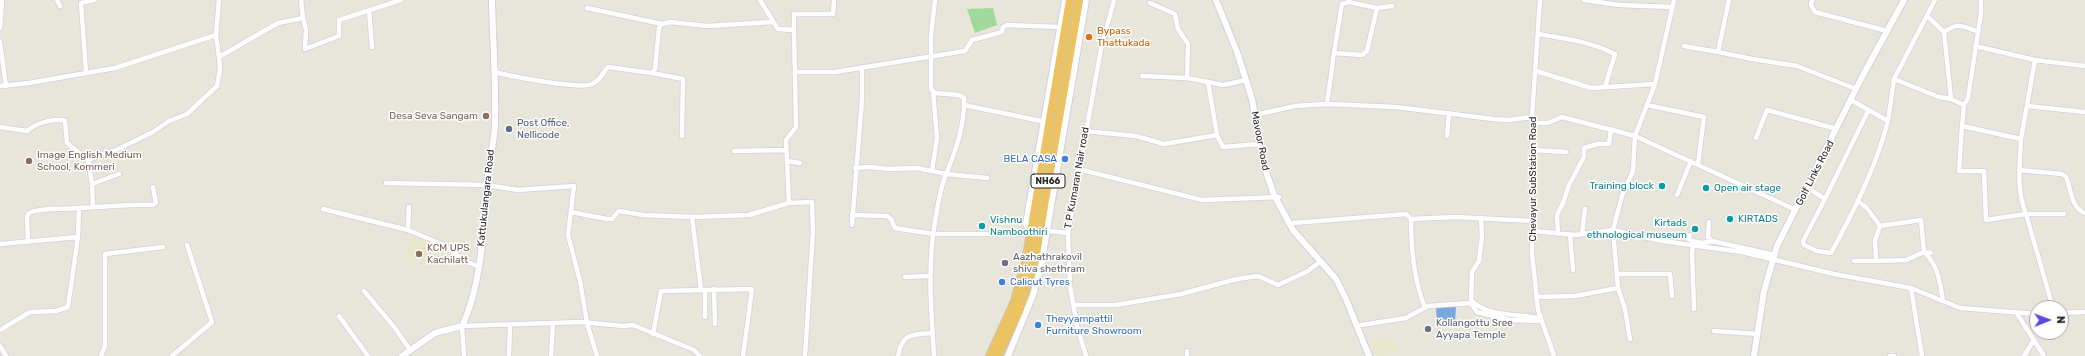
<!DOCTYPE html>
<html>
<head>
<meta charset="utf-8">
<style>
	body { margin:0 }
	#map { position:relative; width:2085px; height:356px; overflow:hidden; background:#e8e6da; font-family:Rubik,sans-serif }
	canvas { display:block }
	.north { position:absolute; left:2029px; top:300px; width:40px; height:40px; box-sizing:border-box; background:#fff; border:1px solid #a9a9a9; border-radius:50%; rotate:89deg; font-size:11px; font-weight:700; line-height:16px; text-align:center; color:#272727 }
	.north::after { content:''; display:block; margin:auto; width:14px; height:18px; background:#584be5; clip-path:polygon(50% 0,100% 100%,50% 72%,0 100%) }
</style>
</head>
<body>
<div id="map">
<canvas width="2085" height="356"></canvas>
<div class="north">N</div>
</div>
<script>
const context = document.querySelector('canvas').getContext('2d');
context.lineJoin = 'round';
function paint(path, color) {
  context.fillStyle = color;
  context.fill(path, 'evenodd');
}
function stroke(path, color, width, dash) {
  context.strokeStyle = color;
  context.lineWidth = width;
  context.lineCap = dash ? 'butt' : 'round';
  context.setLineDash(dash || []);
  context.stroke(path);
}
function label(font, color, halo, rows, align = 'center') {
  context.font = font + ' Rubik,sans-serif';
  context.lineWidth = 3;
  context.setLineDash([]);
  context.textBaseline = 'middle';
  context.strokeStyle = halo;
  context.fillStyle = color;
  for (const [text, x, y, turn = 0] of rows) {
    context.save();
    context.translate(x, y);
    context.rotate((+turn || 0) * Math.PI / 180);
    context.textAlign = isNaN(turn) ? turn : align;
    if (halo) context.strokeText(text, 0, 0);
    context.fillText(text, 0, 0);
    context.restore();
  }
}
paint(new Path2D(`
	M412,237l15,4v6l7,1 -4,15 -27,-4z
	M1390,336l2,5h3l3,10 -15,5h-8l-6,-14z`), '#e9e7cb');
paint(new Path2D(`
	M993,8l4,17 -22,8 -8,-24z`), '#a1d99c');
paint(new Path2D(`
	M1436,305l20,1 -1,18 -18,1z`), '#78a8e0');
const street = new Path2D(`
	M57,0l3,6
	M219,0l-3,35 3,22
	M301,0l2,18
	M760,0l18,29 16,1v-16h39l1,-14
	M1540,0l-8,117v136l6,57 16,46
	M1584,0l35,5 53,2
	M1729,0l-11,52 34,7 45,7 59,23
	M1812,0l-1,5 4,7 72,19
	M1150,3l25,11 3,15 10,15 -1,34
	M587,8l75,16
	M369,10l3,37
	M0,28l2,-28
	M794,30l2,97 -10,13 3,63 23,-1 1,30 -8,124
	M1944,32c15,-10 16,-6 33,-1
	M1538,34c26,4 53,8 77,20l-10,33
	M0,42l6,44
	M1684,46l34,6
	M1975,46l60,14 50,6
	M1334,53l8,-49 7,-2 28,6
	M1536,71l55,17 64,-4
	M86,72l-5,-69 13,-3
	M494,72c16,4 87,18 98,12 10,-5 9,-10 16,-17l44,6 3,-4 4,-41 3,-4 8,-2 37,4 66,-4
	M795,72h40l130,-21 7,-11 30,-8 1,-5 4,-2 53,2
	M652,73l31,6 -1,57
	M1142,76l45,2 21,4
	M1894,79l41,-79
	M0,86l29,-3 86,-15 101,-33
	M1951,99l13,6 4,-7 13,-85v-13
	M1851,100l37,21 6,-42 45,18 12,2 -7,-67 -17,-16
	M1327,104l69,3 97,12 15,1 24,-3
	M964,105l77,16
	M1647,105l57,12 -6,47
	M2028,106l57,6
	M1255,115l40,-9 32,-2 7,-51 28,2 5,-4 10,-43 15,-2
	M1532,123h16l14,-6 73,19 161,74
	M1962,126l-3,45h25l2,49 40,-6c-10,-24 -6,-49 -5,-75l-59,-13 2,-21
	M0,127l27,4c9,-8 26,-13 38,-10l2,22 21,17 4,24
	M1085,131l51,5 28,8 53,-9 6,12 37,-3
	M1217,135l-9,-53 15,3 23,-5
	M1447,136l2,-23
	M1756,138l11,-28 70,19
	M2021,139l14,-79
	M1533,150l33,2
	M734,151l52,-1
	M88,160l28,-10 37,-18 16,-11 18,-7 30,-28 3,-16 -1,-13 59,-34 25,-5 3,12 -1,19 34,-13v-16l62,-20
	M787,161l13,2
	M855,168l15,-1 19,2 28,-1 29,6 41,4
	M1078,169l124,31 77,-3
	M2019,170l43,4 4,3c5,11 5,32 19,36
	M932,171l5,-33 -4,-47
	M386,183l101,2 31,5 56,-4 -6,49 12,46 7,42 10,33
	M1808,188l17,11 -22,42 1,4 13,6 14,2c23,-42 45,-86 57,-132
	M1677,195l14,-34
	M1825,199l43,-88
	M1858,201l9,7 13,18 41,-6 3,32 -18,8 -30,1 -1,-21 5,-14
	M93,207l-1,-23 27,-10
	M409,207l-1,23 36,15 20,16 14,5
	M323,209l85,21
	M571,212l36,7h5l7,-8 24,4 49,2 57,-2 40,-12
	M852,215l35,1 4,3 4,9 38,6h98
	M692,217l9,73
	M1481,218l1,18 -3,25 -7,11 -1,28c16,17 47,14 68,18
	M1411,219c0,29 3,62 14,89
	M1709,222l-1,15 4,4 63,14
	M1293,223l113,-9 5,5 44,-2 79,4
	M852,225l10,-126v-32
	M1048,231l20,2
	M1534,231l41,4 38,-5 49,11 80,11 92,22 77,14 49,20 77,6
	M1558,234l-1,-19 6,-12 6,-18 15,-28v-9l14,-4h11l2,-15
	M1582,234l3,-25
	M1570,235l3,35
	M1690,235l-2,4c9,4 15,5 24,2
	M28,241l-1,-24 2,-4c15,-6 33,-3 49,-5 26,-1 50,-4 75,-3l3,-2 -3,-16
	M0,244l78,-7
	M1693,245l-1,8 2,56
	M1931,253l-7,-1c14,13 16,30 19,49
	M1854,261h22
	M1617,274h53l2,22
	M905,277l25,-1
	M1911,288l11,68
	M714,289l1,35
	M364,291l31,37 15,22
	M1536,297l39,-1 43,-8
	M1073,305h43l35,-6 30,-5 56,-15 21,-3 20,9 30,-14 13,-10
	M2053,308l-27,-94h38
	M2016,312l28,44
	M2061,313l24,-1
	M339,316l29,40
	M705,317v-27
	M1361,325l45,-7 22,-12 43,-3 6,9 33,8 30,1
	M0,330l30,-18 26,-1 12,-4 10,-70 1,-29
	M1714,331l44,3
	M653,334l8,-43 91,-2 -9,67
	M1630,339l-5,-30 -7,-21 -5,-58 9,-34 11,-25 2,-35 20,-52 19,-84
	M0,346l6,10
	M1187,351v5
	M101,356l4,-10v-92l58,-7
	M172,356l40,-34 -25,-77
	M464,356l-2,-30 120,-4 41,4 10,-1 61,25 6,6
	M509,356l1,-31
	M551,356l2,-32
	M898,356c4,-23 15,-22 35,-23
	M934,356c-3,-46 -7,-94 2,-140 2,-13 5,-29 10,-42 10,-23 19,-50 18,-76l-5,-3 -24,-2 -4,-4v-53l4,-36
	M1086,356l-9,-30 -7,-40 -2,-53 33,-184 13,-49
	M1890,356h4
	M2024,356l10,-16`);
const secondary = new Path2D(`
	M1216,0l21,52 15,47 12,67 10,29 19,35 43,49 10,20 23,57
	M1044,207l8,-7 34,-200
	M1031,234l-5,-10 39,-224
	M402,356l33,-23 27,-7c19,-39 22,-98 25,-141 1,-20 7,-40 8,-60 1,-42 -2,-83 -3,-125
	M1008,356l25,-61 8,-29 11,-66
	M1754,356l10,-65 13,-45 86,-171 41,-75`);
const highway = new Path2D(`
	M990,356l25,-55 12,-45 43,-256
	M998,356l21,-45 15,-47 45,-264`);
stroke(street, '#d1d0df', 6);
stroke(secondary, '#d1d0df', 8);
stroke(highway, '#c7c7c7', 10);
stroke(street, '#fff', 4.5);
stroke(secondary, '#fff', 6);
stroke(highway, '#ebc362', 8);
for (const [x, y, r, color] of [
	[1089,37,4,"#e8710a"],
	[486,116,4,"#8d6e63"],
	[509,129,4,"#5c6f8a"],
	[1065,159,4,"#3f7fe0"],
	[29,161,4,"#8d6e63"],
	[1662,186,4,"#0f9aa8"],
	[1706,188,4,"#0f9aa8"],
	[1730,219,4,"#0f9aa8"],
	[982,226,4,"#0f9aa8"],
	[1695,229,4,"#0f9aa8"],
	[419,254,4,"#8d6e63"],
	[1005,263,4,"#6b7280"],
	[1002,282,4,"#3f7fe0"],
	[1038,325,4,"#3f7fe0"],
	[1428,329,4,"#6b7280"]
]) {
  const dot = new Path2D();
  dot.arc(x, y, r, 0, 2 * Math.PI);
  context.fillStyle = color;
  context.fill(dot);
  stroke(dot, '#fff', 1.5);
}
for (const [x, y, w] of [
	[1048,181,34]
]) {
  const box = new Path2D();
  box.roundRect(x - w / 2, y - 7, w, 14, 3);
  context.fillStyle = '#fff';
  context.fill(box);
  stroke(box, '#272727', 1);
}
label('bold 9px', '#272727', null, [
	["NH66",1048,181]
]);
label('10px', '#c56008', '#fff', [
	["Bypass",1097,31],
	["Thattukada",1097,43]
], 'left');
label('10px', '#785e54', '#fff', [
	["Desa Seva Sangam",478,116,"right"],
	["Image English Medium",37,155],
	["School, Kommeri",37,167],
	["KCM UPS",427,248],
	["Kachilatt",427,260]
], 'left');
label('10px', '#4e5e75', '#fff', [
	["Post Office,",517,123],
	["Nellicode",517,135]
], 'left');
label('10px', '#272727', '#fff', [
	["Mavoor Road",1260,141,79],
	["Golf Links Road",1815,173,-63],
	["T P Kumaran Nair road",1077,178,-80],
	["Chevayur SubStation Road",1533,179,-90],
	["Kattukulangara Road",486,198,-84]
]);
label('10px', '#366cbe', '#fff', [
	["BELA CASA",1057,159,"right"],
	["Calicut Tyres",1010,282],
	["Theyyampattil",1046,319],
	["Furniture Showroom",1046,331]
], 'left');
label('10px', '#0d838f', '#fff', [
	["Training block",1654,186,"right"],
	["Open air stage",1714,188],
	["KIRTADS",1738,219],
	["Vishnu",990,220],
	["Namboothiri",990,232],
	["Kirtads",1687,223,"right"],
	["ethnological museum",1687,235,"right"]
], 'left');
label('10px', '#5b616d', '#fff', [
	["Aazhathrakovil",1013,257],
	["shiva shethram",1013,269],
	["Kollangottu Sree",1436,323],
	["Ayyapa Temple",1436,335]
], 'left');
</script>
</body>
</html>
